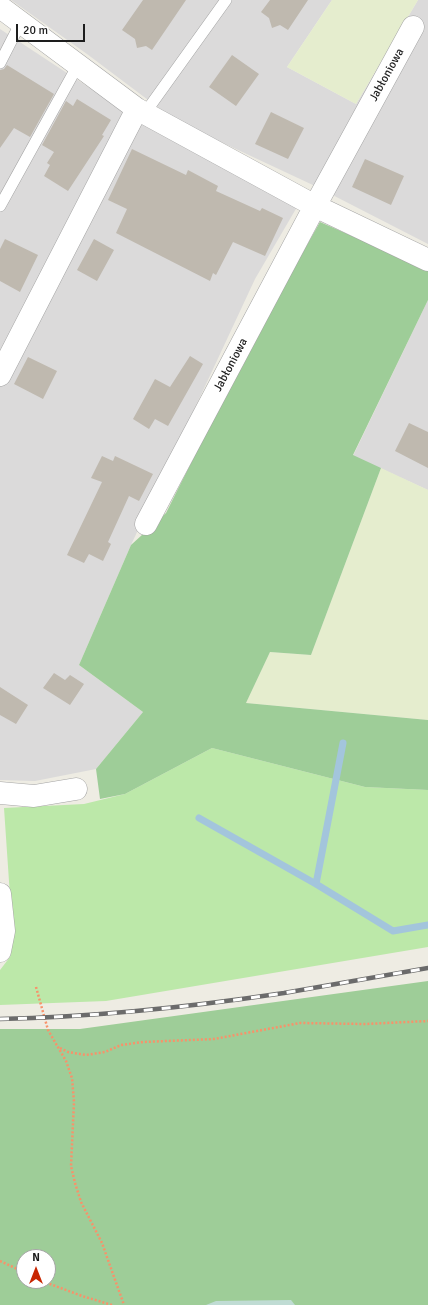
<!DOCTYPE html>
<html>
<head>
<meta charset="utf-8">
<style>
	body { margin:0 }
	#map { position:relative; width:428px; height:1305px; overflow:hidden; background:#eeece3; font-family:Signika,sans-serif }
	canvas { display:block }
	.north { position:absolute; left:16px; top:1249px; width:40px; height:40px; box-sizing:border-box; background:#fff; border:1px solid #a5a5a5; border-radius:50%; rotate:0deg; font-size:11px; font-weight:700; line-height:16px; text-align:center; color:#1d1d1d }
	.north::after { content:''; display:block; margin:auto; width:14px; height:18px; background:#c82602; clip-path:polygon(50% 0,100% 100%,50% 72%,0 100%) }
	.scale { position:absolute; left:16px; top:24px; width:69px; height:18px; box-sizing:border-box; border:2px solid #1d1d1d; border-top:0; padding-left:5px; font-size:12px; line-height:14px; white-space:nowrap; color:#1d1d1d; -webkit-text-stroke:3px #fff; paint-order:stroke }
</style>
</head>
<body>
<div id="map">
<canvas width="428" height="1305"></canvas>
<div class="north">N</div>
<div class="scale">20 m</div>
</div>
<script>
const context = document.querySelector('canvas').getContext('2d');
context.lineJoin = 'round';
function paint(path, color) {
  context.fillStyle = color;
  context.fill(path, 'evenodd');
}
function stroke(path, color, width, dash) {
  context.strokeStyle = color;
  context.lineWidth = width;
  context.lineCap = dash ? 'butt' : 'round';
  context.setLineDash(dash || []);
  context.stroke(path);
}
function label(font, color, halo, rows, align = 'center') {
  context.font = font + ' Signika,sans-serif';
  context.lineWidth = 4;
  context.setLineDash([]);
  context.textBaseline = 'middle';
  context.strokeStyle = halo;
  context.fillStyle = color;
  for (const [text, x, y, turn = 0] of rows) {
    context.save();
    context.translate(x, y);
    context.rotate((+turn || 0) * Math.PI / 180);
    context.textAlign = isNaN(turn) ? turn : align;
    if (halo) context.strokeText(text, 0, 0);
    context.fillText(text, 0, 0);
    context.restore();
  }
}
paint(new Path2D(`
	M11,0h321l-45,67 69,37 62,-104h10v244l-113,-58 -139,-65 -89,-67z
	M0,29l143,94 154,84 -42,72 -124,266 -52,120 64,47 -47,57 -61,12 -35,-1z
	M428,300v190l-75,-34z`), '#dbdada');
paint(new Path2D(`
	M332,0h86l-62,104 -69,-37z
	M381,468l47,22v230l-182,-17 24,-51 41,3z`), '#e5edce');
paint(new Path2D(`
	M212,748l153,39 63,3v157l-322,54 -106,4v-35l10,-13 3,-17 -9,-132 80,-4 41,-10z`), '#bce8a9');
paint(new Path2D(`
	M320,222l108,47v31l-75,155 28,13 -70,187 -41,-3 -24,51 182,17v70l-63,-3 -153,-39 -87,46 -25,5 -4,-30 47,-57 -64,-47 52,-120 35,-32 84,-168z
	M428,981v324h-428v-276h80zM24,1257h24v24h-24z`), '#9ecd98');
paint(new Path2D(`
	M291,1300l4,5h-89l10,-4z`), '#c0dcd4');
stroke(new Path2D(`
	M199,818l117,66 77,47 35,-6
	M316,884l27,-141`), '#a3c5dc', 7);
paint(new Path2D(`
	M143,0h43l-34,50 -6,-4 -9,2 -2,-9 -13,-9z
	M270,0h38l-20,30 -8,-5 -8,3 -3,-10 -8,-6z
	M232,55l27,19 -23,32 -27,-19z
	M7,65l47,29 -24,43 -16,-9 -14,20v-78l4,-1z
	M77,99l34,21 -9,15 2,1 -36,55 -24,-15 6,-11 -3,-2 7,-11 -12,-7 24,-44 7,5z
	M271,112l33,16 -16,31 -33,-15z
	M132,149l54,26 2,-5 30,16 -2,5 44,20 2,-3 21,10 -18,38 -32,-14 -17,33 -3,-2 -3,8 -94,-48 11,-24 -19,-9z
	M365,159l39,17 -13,29 -39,-18z
	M5,239l33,16 -18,37 -20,-11v-32z
	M94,239l20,11 -17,31 -20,-11z
	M190,356l13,8 -35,62 -13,-7 -6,10 -16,-10 22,-40 15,8z
	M28,357l29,14 -14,28 -29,-15z
	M409,423l19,9v36l-33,-17z
	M102,456l11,5 2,-5 38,18 -14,27 -10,-5 -21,46 3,2 -8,17 -14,-7 -5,9 -17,-8 35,-73 -11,-4z
	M54,673l11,7 5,-5 14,9 -14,21 -27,-17z
	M0,687l28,18 -12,19 -16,-9z`), '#bfb9af');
const service = new Path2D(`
	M0,63l21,-41
	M145,113l81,-113
	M0,206l78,-141`);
const minor = new Path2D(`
	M0,7l137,102 178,97 113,54
	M0,375l137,-266
	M146,524l169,-318 98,-179
	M0,793l34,3 42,-7
	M0,894l4,37 -4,20`);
stroke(service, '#a4a4a4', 12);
stroke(minor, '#a4a4a4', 23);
stroke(new Path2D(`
	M36,987l12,43 18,31 6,17 2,24 -3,64 4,17 6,19 21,41 22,62
	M60,1048l8,4 18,3 19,-3 16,-7 22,-3 71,-3 86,-16 65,1 63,-3
	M0,1261l24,11
	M42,1281l40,15 30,9`), '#f8926a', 2.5, [2, 2]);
stroke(service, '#fff', 11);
stroke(minor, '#fff', 22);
const rail = new Path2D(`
	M0,1019c95,-2 190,-12 284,-26 48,-8 96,-17 144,-25`);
stroke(rail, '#6b6b6b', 4.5);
stroke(rail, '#fff', 3, [9]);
label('12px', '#1d1d1d', '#fff', [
	["Jabłoniowa",387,75,-61],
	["Jabłoniowa",231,365,-62]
]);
</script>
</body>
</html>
